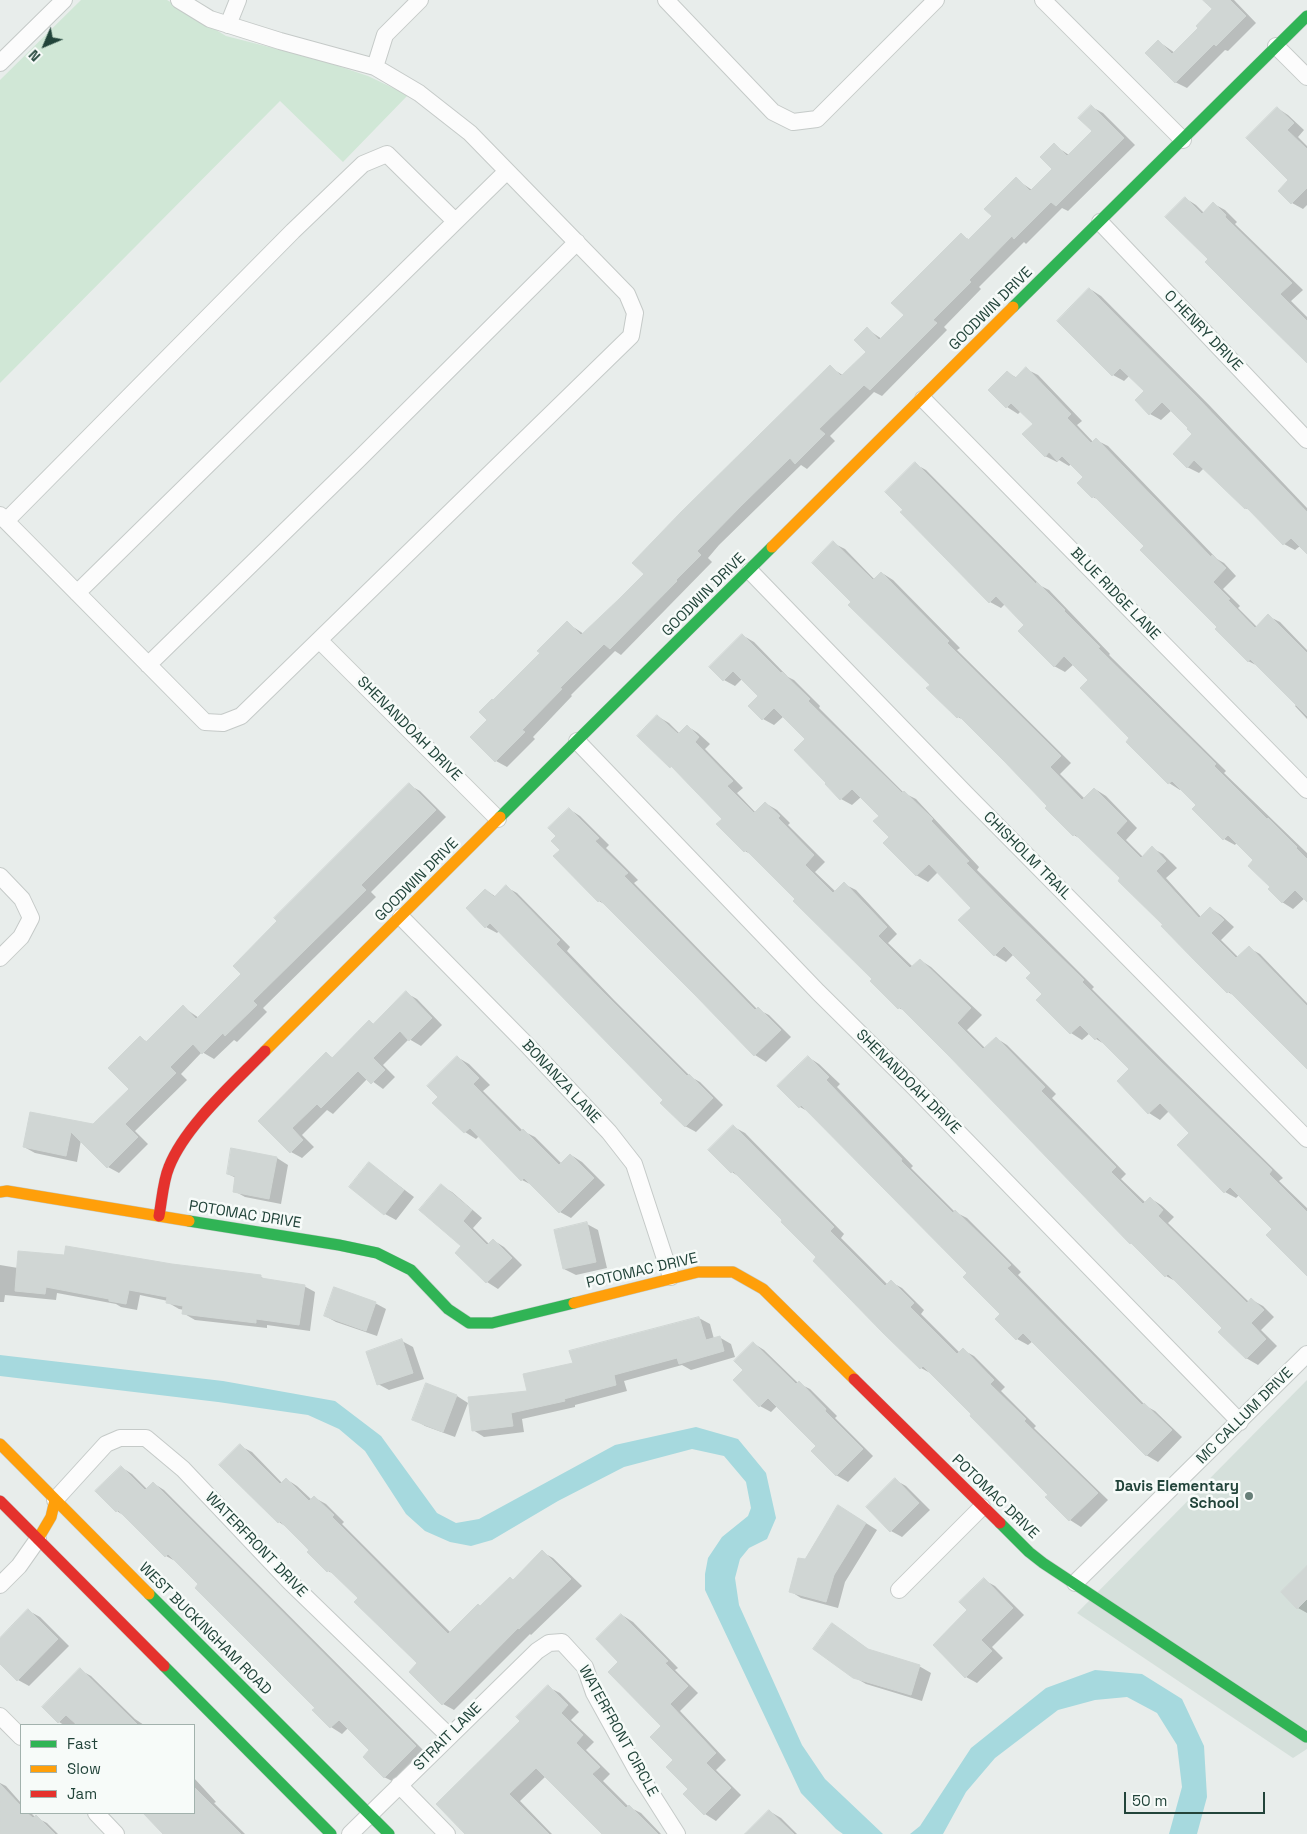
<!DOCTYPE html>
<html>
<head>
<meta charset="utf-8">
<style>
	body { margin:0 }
	#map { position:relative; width:1307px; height:1834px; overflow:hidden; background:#e8edeb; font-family:"Space Grotesk",sans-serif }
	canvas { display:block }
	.legend { position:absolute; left:20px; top:1724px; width:175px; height:90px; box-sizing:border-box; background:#f7fbf9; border:1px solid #a2b2ad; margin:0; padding:6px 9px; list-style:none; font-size:15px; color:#22443a }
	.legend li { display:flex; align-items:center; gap:10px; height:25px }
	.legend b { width:25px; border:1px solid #a2b2ad }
	.north { position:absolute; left:20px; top:20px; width:50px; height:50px; -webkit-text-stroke:4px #f7fbf9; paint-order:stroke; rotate:225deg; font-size:14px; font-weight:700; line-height:20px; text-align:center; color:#22443a }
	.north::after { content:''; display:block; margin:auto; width:18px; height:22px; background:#22443a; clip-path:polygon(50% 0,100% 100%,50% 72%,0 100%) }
	.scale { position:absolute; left:1124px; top:1792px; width:141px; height:22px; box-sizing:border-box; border:2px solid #22443a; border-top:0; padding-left:6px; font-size:15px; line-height:18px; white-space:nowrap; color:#22443a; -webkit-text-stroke:4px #f7fbf9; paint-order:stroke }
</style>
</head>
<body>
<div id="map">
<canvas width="1307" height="1834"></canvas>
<ul class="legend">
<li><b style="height:6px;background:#30b455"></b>Fast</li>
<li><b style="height:6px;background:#ff9f0a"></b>Slow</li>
<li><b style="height:6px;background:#e5322d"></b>Jam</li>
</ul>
<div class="north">N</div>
<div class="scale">50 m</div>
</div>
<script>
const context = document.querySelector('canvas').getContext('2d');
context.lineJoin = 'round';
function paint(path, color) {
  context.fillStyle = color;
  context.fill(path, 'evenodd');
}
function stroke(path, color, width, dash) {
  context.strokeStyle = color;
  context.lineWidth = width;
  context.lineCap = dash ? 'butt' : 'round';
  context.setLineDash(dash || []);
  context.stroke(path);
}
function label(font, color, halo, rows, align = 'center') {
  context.font = font + ' "Space Grotesk",sans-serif';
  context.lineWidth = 5;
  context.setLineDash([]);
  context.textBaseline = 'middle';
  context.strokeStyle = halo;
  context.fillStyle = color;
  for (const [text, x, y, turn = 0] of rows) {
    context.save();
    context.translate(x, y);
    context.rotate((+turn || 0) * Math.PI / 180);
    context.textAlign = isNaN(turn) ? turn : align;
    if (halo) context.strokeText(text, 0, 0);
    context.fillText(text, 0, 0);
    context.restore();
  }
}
paint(new Path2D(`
	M1307,1380v369l-14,9 -216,-145z`), '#d5e0db');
paint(new Path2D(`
	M81,0h86l59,36 94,24 48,16 40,19 -65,67 -63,-61 -280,282v-303z`), '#d0e7d6');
paint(new Path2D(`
	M0,1355l223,26 112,20 46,35 56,77 19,10 23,-4 136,-74 81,-18 42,12 28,34 10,45 -9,21 -18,9 -9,11 -5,19 4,27 63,140 23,34 58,55h-40l-7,-5 -35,-36 -96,-203v-16l3,-16 14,-21 26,-21 3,-8 -5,-26 -22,-26 -32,-7 -68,18 -66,34 -66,39 -21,6 -21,-4 -25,-11 -19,-17 -41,-63 -26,-22 -31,-14 -90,-13 -218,-26z
	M1095,1670l47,4 40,25 22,47 3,51 -10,37h-28l13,-47 -5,-42 -20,-32 -30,-16 -32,3 -37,10 -63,48 -29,34 -23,42h-33l10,-8 51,-78 75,-60z`), '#a6d9de');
paint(new Path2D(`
	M1205,0h29l22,23 -28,28 -3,-1 -38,38 -12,-6 -17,-41 17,12 24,-25 15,-19z
	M1092,107l11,6 32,32 -67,66 -6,-3 -36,36 -2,-2 -45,45 2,2 -37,38 3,3 -65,66 -8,-4 -44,44 5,5 -28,28 -6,-4 -82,80 -11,13 4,4 -91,93 -6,-4 -44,44 1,1 -39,41 2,2 -28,28 -11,-6 -7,-41 5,-18 47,-49 26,-30 17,11 61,-60 185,-207 14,9 24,-24 -1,-23 15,10 24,-24 55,-80 9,5 24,-24 22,-37 16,11 22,-21v-24l15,10 24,-24z
	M1277,108l11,7 16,15 -6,7 9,9v59l-4,4 -11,-6 -2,-23z
	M1185,198l11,7 8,8 10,-9 11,6 12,12 -2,2 68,66 -12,11 16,16v44l-98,-102z
	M1090,289l11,7 109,110 97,102v44l-7,-6 -5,4 -11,-6 -32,-33 -7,-3 -41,-40 -5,5 -12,-6 7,-33 -22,-24 -11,10 -11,-6 -4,-23 -16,-16 -6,6 -11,-6z
	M1026,369l12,6 44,46 -5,4 17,18 2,-3 12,6 109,113 7,4 12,13 -13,13 17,17 -2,2 19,19 11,-11 12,6 27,28v69l-12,-13 2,-2 -37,-37 -12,-6 -102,-115 -43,-44 -10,-5 -8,-20 -14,-13 -2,2 -10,-6 -2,2 -12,-6 -11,-32 -13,-13 -3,3 -11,-7v-35l10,6z
	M915,464l11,6 115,116 8,4 61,64 -1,1 117,116 -2,2 83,80v47l-2,-2 -12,11 -11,-7 -27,-42 -18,-18 -2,3 -11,-6 -26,-34 -16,-17 -2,2 -11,-7 -38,-45 -41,-58 -16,-16 -9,8 -11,-6 -28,-41 -21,-21 -4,4 -11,-6 -85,-92z
	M833,543l12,6 30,31 7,-7 11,7 67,68 -3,2 114,113 -11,11 25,25 10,-10 11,7 31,32 -11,12 17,17 9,-9 11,6 14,14 -11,10 35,39 9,-9 11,7 13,12 -13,13 18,18 10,-10 11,6 47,49v64l-69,-69 -10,-6 -31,-31 -75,-83 -38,-37 -10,-6 -25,-29 -82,-84 -9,-5 -30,-29 3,-3 -78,-83z
	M742,635l12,7 34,35 6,3 26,26 -1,2 85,85 12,6 63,68 -2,3 117,117 -2,2 78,78 113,111 -4,3 28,27v65l-33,-44 -34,-35 -4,4 -11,-6 -34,-59 -22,-22 -9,9 -11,-7 -31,-32 12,-12 -24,-24 -10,-6 -6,-6 -8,7 -11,-7 -33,-33 6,-6 -11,-21 -19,-19 -8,8 -11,-7 -35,-35 12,-12 -34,-36 -10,10 -12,-7 -26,-38 -10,-21 -19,-19 -9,8 -11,-6 -34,-60 -23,-23 -10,9 -11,-6 -3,-23 -17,-18 -8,8 -11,-6z
	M657,716l12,7 11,11 7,-8 11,7 12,11 -5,5 38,39 -6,5 19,20 9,-10 12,7 13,13 -2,2 37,37 -10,10 21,20 8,-8 12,6 41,44 -9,9 25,24 7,-7 11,7 51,48 -15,15 19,19 10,-11 11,7 49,49 -4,4 74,76 -5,5 25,24 4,-5 11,7 13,12 -6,6 81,79 3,-2 11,6 11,11 -13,13 16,16 -19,19 -12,-7 -23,-30 -46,-46 -11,-6 -28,-29 -8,-4 -221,-230 -10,-5 -27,-27 2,-2 -77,-80 -45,-44 -7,-4 -22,-32 -48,-50 -36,-33z
	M409,785l11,6 26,26 -75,75 5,5 -113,111 4,4 -30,30 -3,-2 -20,19 -12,-7 -21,22 6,6 -52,51 13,13 -29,29 -11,-6 -27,-27 -4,22 -42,-9 -11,-6 7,-34 62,13 37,-37 10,-51 8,4 35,-35 16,11 44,-44z
	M569,809l11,7 29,29 -3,3 32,32 -4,3 123,126 12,6 22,22 -25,25 -11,-7 -146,-148 -10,-6 -44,-45 7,-6 -4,-14z
	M506,887l11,6 53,54 -3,4 47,49 77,77 9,5 23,23 -27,27 -11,-6 -20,-26 -166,-169 -2,2 -11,-6v-37l10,7z
	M406,993l11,6 25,26 -21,21 -12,-7 -26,26 12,12 -12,12 -15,-11 -35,36 -6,-4 -25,25 12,12 -12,11 -11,-6 -31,-31 66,-68 7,5 36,-36 5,3z
	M457,1057l12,7 21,21 -7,6 40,40 12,6 27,27 9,-9 11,7 23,23 -34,33 -11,-6 -26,-26 -12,-6 -43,-44 -3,3 -11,-7 -25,-35z
	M808,1057l11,7 21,20 -3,3 76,79 -2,2 44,44 12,6 54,54 -3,3 128,131 9,5 27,26 -24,25 -12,-7 -113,-114 -5,4 -11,-6 -15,-25 -33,-41 -158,-160 -11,-6z
	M734,1127l11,6 99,101 -3,4 47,47 3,-3 11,6 22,22 -3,4 39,39 3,-3 11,6 31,31 -4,4 35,35 -2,2 74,72 -27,27 -11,-7 -23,-23 2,-2 -76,-81 -41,-40 -11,-6 -137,-148 -43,-42 -9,-6 -22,-22z
	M277,1158l11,7 -7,39 -36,-7 -11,-6 2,-13 -8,-4z
	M369,1164l11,7 34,26 -18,23 -11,-6 -34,-27z
	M441,1186l11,6 30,26 -9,10 16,16 4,-4 11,7 18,18 -24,24 -11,-7 -30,-29 6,-7z
	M587,1224l11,6 9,38 -31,7 -12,-6z
	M0,1265l18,3 154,-2 89,11 6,3 37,6 11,6 -5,39 -43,-6v3l-72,-8 -12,-7 1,-3 -5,-1 -12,-7 1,-1 -28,-6 -3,15 -16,-3 -5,-3 -59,-11 -1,7 -51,-5 -1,7h-4z
	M375,1303l11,6 -9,27 -41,-14 -11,-6z
	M699,1318l11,6 4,15 5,-2 12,7 4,13 -44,13 -9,-5 -58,16 3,10 -52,14v2l-53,12 2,13 -40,5 -11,-7 101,-66z
	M402,1341l11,6 11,32 -35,11 -11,-6z
	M753,1343l11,7 34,33 12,6 27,27 -2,2 38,38 -25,26 -12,-7 -19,-29 -40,-40 -6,6 -11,-6 -15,-36z
	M426,1385l31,11 11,7 -13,34 -30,-11 -12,-7z
	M240,1446l12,6 30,31 4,-4 11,7 15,14 3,-2 11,6 18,18 -2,2 109,109 63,-53 28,-28 11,6 29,28 -51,49 -1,-1 -76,76 -11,-6 -24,-41 -59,-65 -22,-22 -10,-5 -40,-43 -9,-6 -58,-57z
	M121,1467l11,7 15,15 6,-6 11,7 262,263 -30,30 -12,-6 -13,-27 -23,-22 -6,6 -11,-7 -17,-17 3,-2 -117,-124 -23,-22 -11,-6 -40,-39 -9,-6 -20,-20z
	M895,1480l11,6 24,24 -28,27 -11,-6z
	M850,1513l27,17 -32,52 -7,26 -37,-10 -11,-7z
	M1307,1568v45l-9,-5 -16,-16z
	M984,1580l11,6 29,29 -32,32 11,11 -26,25 -11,-6 3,-67z
	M29,1611l11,6 29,29 -40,40 -11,-6 -18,-18v-22z
	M622,1615l11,7 45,46 -3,2 23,23 -18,18 46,49 -10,10 25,25 -25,26 -11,-7 -20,-20 5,-5 -15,-29 -12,-34 -43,-64z
	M843,1631l29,21 47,14 12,7 -9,28 -56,-17 -12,-7z
	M80,1670l11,6 44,43 9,6h-66l-2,-2 -3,2h-9l-5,-3z
	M548,1687l12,6 19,19 -8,8 23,22 -8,8 24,24 -7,7 26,26 12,6 20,21h-59l-56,-58 -26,25 32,33h-85l55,-112z
	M194,1778l22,24 -2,1 31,31h-79l-21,-21h49z
	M0,1783l6,3 15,17v10h10l4,4 12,6 11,11h-58z
	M769,1811l12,7 16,16h-50z`), '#0003');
const building = new Path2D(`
	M1203,0h27l16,16 -30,30 -2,-2 -39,39 -30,-30 13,-13 14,14 26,-26 -2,-2 16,-17z
	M1091,105l33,33 -68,68 -5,-4 -37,37 -2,-3 -43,44 2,2 -38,38 4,3 -67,67 -6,-5 -45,44 6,5 -30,30 -5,-6 -49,48 -44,45 4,4 -25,25 1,1 -67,68 -6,-5 -44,44 2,1 -40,41 3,2 -30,30 -25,-25 17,-17 -8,-8 13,-13 1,1 47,-47 -3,-2 30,-30 14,14 38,-36 25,-25 -12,-11 49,-51 149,-147 11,11 25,-24 -12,-12 13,-13 12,13 25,-25 -13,-12 70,-70 7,7 24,-24 -8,-7 32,-32 14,14 22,-22 -12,-12 14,-14 13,13 25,-25 -14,-13z
	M1277,107l17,16 -7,7 20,19v39l-16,16 -13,-13 10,-11 -42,-42z
	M1185,197l17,17 11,-12 13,13 -1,2 67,66 -12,11 27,27v42l-65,-64 -37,-37 3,-3 -43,-42z
	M1089,288l109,110 109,114v42l-16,-16 -8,7 -37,-38 -1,2 -51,-49 -7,8 -14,-14 19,-20 -5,-5 1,-1 -26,-26 -13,13 -14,-15 9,-9 -24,-23 -8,8 -55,-55z
	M1026,367l45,47 -4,4 24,25 5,-5 115,119 1,-2 14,13 -13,14 17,17 -2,1 27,28 13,-14 39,39v63l-57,-57 -2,3 -33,-33 2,-2 -77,-77 4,-4 -50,-50 -2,2 -15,-15 6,-6 -21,-21 -5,5 -8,-9 -4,5 -23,-23 11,-10 -22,-21 -5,5 -18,-18 19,-19 8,7z
	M915,462l121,122 1,-2 28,28 -1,1 36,36 -2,1 118,116 -2,2 53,53 1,-1 29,29 -1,1 11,11v43l-12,-12 -13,13 -14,-14 2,-2 -22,-21 5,-6 -25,-25 -5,5 -31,-31 4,-4 -24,-24 -4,3 -42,-42 3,-4 -49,-50 8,-8 -24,-24 -10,11 -36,-36 6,-6 -28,-29 -7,7 -89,-91 3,-2 -18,-18z
	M833,541l40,39 8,-8 68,69 -2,2 114,113 -11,11 32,33 12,-12 33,33 -11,12 25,25 11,-12 14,15 -10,10 43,47 11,-11 14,13 -13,13 25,25 13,-12 58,60v63l-78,-78 -2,2 -31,-31 -35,-36 2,-1 -45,-44 2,-3 -45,-44 -2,2 -28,-28 2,-2 -43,-45 -45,-45 -2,2 -31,-30 4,-3 -82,-80 3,-3 -39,-39z
	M742,634l39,39 1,-1 28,27 -2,2 94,92 2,-2 29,28 -2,2 38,40 -3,2 39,40 79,77 -2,2 77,78 113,110 -3,4 38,38v64l-41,-41 6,-6 -42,-42 -6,6 -47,-48 12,-12 -29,-30 -12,11 -31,-33 12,-12 -32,-32 -2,3 -15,-15 -10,9 -34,-34 6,-6 -16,-16 5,-5 -27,-27 -10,10 -36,-36 13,-12 -42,-44 -13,12 -33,-33 6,-6 -16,-16 6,-5 -27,-27 -12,11 -15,-16 1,-1 -32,-33 11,-11 -31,-31 -12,12 -14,-14 10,-10 -25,-25 -10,10 -14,-14z
	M657,715l21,19 9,-9 12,12 -4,5 38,39 -6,5 27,27 11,-11 15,14 -2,2 36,37 -9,10 28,28 11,-11 43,45 -9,9 32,32 10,-9 51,49 -14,15 26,26 13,-12 49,50 -4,4 75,76 -5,5 32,32 7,-7 13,13 -5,6 89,87 4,-5 13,12 -13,13 15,16 -20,20 -28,-27 4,-4 -54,-54 -3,3 -34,-34 -1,1 -182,-189 -48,-48 -2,2 -28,-28 2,-2 -79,-78 2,-2 -49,-49 -2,2 -28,-28 6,-5 -51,-53 -1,2 -33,-32z
	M409,783l27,27 -75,75 5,5 -113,111 4,4 -32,31 -2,-3 -21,21 -9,-10 -23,23 6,6 -51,51 13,13 -31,31 -36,-36 -5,24 -43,-9 7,-35 63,12 36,-35 -21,-21 32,-32 6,6 37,-37 13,14 45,-45 -8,-8 44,-45 -3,-3z
	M569,808l30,30 -4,3 33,32 -4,3 131,134 3,-3 23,23 -27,26 -59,-61 -95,-95 -2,2 -45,-46 7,-6 -9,-9 5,-5 -8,-8z
	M506,885l54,55 -4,4 47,48 84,84 2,-2 24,24 -28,29 -25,-24 3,-3 -173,-177 -5,5 -19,-20 19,-19 9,8z
	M406,991l26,27 -23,23 -9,-10 -27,27 12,12 -14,14 -13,-13 -37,37 -4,-4 -25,24 11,12 -13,13 -32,-32 68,-69 6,6 37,-38 4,4z
	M457,1056l22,22 -6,6 47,48 3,-3 36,36 11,-11 24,24 -35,35 -35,-35 -3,3 -51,-53 -6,5 -32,-30 6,-6 -11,-11z
	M808,1056l21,21 -3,3 76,79 -1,2 52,52 2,-3 38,37 18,18 -4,3 135,137 2,-2 28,27 -26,26 -123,-123 -7,7 -21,-21 5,-5 -37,-37 4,-4 -166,-168 -2,3 -22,-22z
	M733,1125l101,102 -4,4 55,55 6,-6 23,23 -4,4 47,47 6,-6 31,32 -4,4 36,35 -2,2 74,72 -29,28 -24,-24 3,-2 -78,-79 1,-2 -48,-48 -3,3 -37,-36 -70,-72 3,-4 -35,-35 1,-2 -49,-49 -2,2 -23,-23z
	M231,1148l46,9 -8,42 -36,-7 2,-16 -8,-2z
	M369,1162l35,28 -20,25 -35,-28z
	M441,1184l31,26 -9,11 24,24 6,-6 19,19 -26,25 -31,-30 6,-7 -42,-36z
	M587,1222l9,40 -33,7 -9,-39z
	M66,1246l106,18 89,11v3l44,7 -6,40 -43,-6v4l-74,-9 1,-8 -17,-3 1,-6 -38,-7 -3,14 -17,-3v-2l-63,-12 -1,7 -30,-3 3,-40 46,4z
	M334,1287l42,15 -10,29 -42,-15z
	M699,1317l7,23 14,-4 4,15 -45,13 -2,-6 -63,17 2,10 -52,14 1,2 -54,12 2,13 -41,5 -4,-34 59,-6 -4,-17 50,-11 -4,-12z
	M402,1339l11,34 -36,12 -11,-33z
	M753,1342l43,42 3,-3 27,28 -1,2 38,38 -27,27 -25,-25 5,-5 -48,-48 -9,9 -26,-27 10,-10 -9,-9z
	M426,1383l31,12 -14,37 -31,-12z
	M240,1444l40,40 6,-6 23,23 5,-5 20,19 -2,2 116,117 30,-30 2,2 30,-29 3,3 29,-30 29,29 -52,50 -1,-1 -76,77 -33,-33 8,-9 -63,-61 4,-4 -29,-28 -2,2 -20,-20 2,-2 -29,-29 -2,2 -59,-58z
	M121,1466l24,24 8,-8 263,264 -32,32 -21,-21 6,-7 -30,-30 -9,8 -18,-18 3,-2 -120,-120 3,-4 -30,-30 -3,3 -47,-47 -2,2 -21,-21z
	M895,1478l24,25 -29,29 -24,-25z
	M838,1505l28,18 -32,52 -8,27 -37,-10 9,-34 7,1z
	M1307,1566v33l-10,10 -16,-17z
	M984,1578l29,30 -32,32 11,11 -27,27 -32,-33 34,-35 -8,-8z
	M28,1609l30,30 -41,42 -17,-17v-26z
	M621,1614l47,47 -3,2 23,23 -18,18 46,49 -10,10 25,25 -27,27 -21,-21 5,-5 -22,-22 7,-7 -23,-23 11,-11 -53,-54 10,-10 -22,-23z
	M832,1623l36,26 52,16 -9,30 -58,-17 -40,-29z
	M80,1668l58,57h-61l-11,-10 -8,8 -16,-16z
	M548,1685l20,20 -7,8 22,22 -7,8 24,24 -8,7 34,34 3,-3 29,29h-56l-66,-66 -27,26 40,40h-84l-29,-30 84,-83 -4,-4z
	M0,1784l21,22v7h6l6,5 3,-3 19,19h-55z
	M194,1787l47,47h-78l-20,-21h51z
	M769,1810l25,24h-49z`);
paint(building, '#d0d6d4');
stroke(building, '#d0d6d4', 1);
const street = new Path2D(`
	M666,0l107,112 20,10 24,-3 119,-119
	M1043,0l140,140
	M228,25l10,-25
	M1276,46l31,31
	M0,63l64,-63
	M375,67l10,-32 35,-35
	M1100,222l207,218
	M923,399l384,391
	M0,515l205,207 18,1 18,-7 390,-380 4,-23 -8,-19 -157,-161 -51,-40 -44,-26 -95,-26 -70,-22 -31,-19
	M6,521l287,-290 70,-67 24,-10 68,67
	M750,571l216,223 341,345
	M77,593l430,-422
	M319,640l179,179
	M148,665l212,-207 217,-216
	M577,741l241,251 94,93 328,337
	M0,876l22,23 9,19 -10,19 -21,21
	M401,917l128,130 80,85 25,32 37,113
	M55,1500l51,-56 14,-6h26l37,31 107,113 159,154
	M1075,1583l232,-229
	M0,1585l19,-19 19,-27
	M899,1590l83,-83
	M0,1716l21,21
	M399,1785l48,49
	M96,1813l20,21
	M350,1834l187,-183 12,-8 13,-1 23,25 9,26 43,78 40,63`);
const fast = new Path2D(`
	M1013,307l294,-291
	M500,817l272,-270
	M189,1221l150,24 38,8 34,17 37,39 21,14h23l82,-20
	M1000,1523l29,29 14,11 263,174
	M149,1594l240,240
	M164,1666l167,168`);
const slow = new Path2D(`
	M772,547l241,-240
	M265,1051l235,-234
	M0,1192l7,-1 182,30
	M574,1303l124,-31h35l30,17 91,90
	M0,1444l149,150
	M38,1539l13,-22 4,-17`);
const jam = new Path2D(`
	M159,1216c3,-16 4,-35 10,-49 16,-41 65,-84 96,-116
	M854,1379l146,144
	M0,1501l164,165`);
stroke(street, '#c5cac8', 18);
stroke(fast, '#c3cbc8', 12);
stroke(slow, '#c3cbc8', 12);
stroke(jam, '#c3cbc8', 12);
stroke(street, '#fcfcfc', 16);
stroke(fast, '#30b455', 11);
stroke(slow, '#ff9f0a', 11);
stroke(jam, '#e5322d', 11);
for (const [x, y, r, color] of [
	[1249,1496,5,"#677f78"]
]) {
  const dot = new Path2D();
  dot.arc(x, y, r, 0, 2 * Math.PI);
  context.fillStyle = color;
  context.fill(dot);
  stroke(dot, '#f7fbf9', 2);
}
label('15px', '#22443a', '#f7fbf9', [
	["GOODWIN DRIVE",991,309,-45],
	["O HENRY DRIVE",1203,331,46],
	["BLUE RIDGE LANE",1115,594,46],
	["GOODWIN DRIVE",704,595,-45],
	["SHENANDOAH DRIVE",409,729,45],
	["CHISHOLM TRAIL",1027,856,45],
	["GOODWIN DRIVE",417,880,-45],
	["BONANZA LANE",561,1082,47],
	["SHENANDOAH DRIVE",908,1082,45],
	["POTOMAC DRIVE",245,1215,9],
	["POTOMAC DRIVE",642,1271,-13],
	["MC CALLUM DRIVE",1245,1416,-45],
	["POTOMAC DRIVE",995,1497,44],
	["WATERFRONT DRIVE",256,1545,46],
	["WEST BUCKINGHAM ROAD",205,1629,45],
	["WATERFRONT CIRCLE",618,1731,61],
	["STRAIT LANE",448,1737,-45]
]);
label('bold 15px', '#22443a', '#f7fbf9', [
	["Davis Elementary",1239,1487],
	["School",1239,1504]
], 'right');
</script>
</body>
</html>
